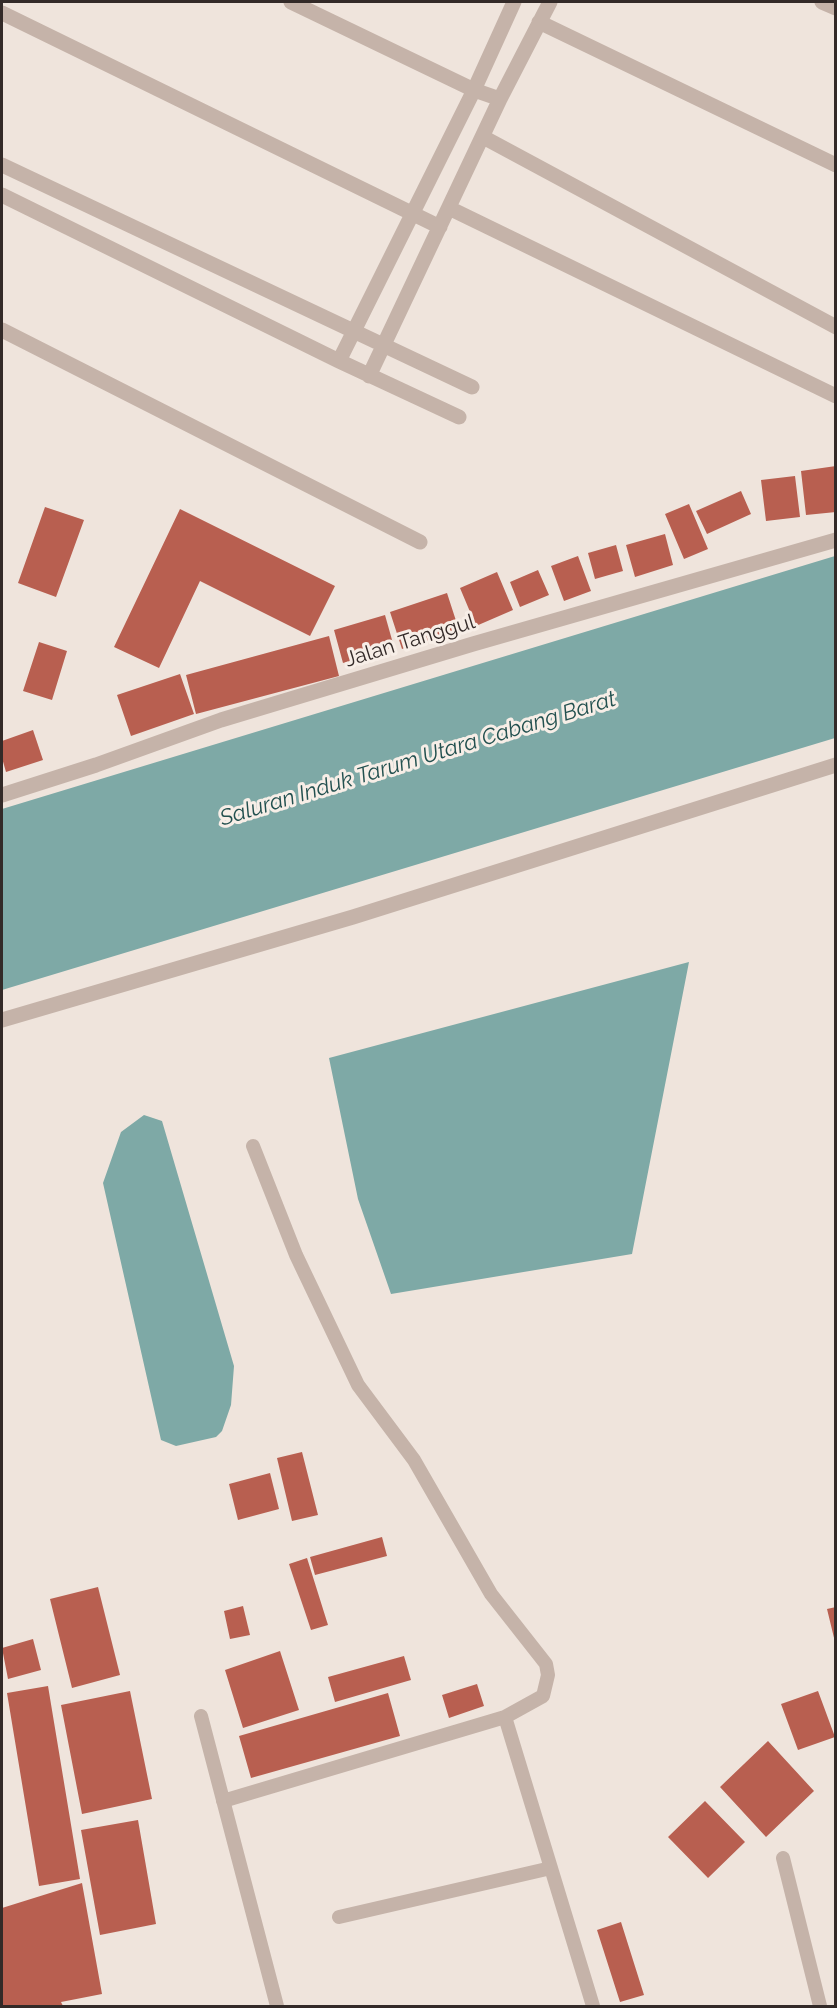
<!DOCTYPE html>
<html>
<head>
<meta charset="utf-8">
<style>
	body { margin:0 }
	#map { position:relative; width:837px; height:2008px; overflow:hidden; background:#efe4dc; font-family:Raleway,sans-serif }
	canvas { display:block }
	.frame { position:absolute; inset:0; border:3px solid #332a28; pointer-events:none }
</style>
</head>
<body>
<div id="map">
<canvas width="837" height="2008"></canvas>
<div class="frame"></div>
</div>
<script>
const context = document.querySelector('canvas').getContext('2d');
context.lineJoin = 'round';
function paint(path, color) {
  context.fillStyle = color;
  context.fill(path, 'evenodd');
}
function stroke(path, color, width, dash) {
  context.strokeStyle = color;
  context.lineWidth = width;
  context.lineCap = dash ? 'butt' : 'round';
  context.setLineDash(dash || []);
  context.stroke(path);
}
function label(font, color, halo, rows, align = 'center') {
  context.font = font + ' Raleway,sans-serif';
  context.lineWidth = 6;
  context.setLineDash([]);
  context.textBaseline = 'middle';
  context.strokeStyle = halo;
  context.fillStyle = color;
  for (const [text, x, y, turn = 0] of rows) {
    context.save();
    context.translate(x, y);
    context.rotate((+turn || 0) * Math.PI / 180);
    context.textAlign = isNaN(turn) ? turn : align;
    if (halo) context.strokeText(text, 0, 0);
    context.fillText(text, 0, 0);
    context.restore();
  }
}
paint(new Path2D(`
	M835,556v182l-833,252v-181z
	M689,962l-57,292 -241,40 -33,-95 -29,-141z
	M144,1115l18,6 72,245 -3,39 -9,26 -6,6 -40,9 -15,-6 -58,-257 18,-51z`), '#7ea9a6');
paint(new Path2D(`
	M836,466v46l-30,3 -5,-44z
	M795,476l5,41 -34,4 -5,-41z
	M741,491l10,23 -44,20 -11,-23z
	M689,504l19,45 -24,10 -19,-45z
	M45,507l39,13 -28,77 -38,-14z
	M180,509l155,77 -25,50 -110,-55 -41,87 -45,-21z
	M665,534l8,31 -38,12 -9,-32z
	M616,545l7,26 -28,8 -7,-26z
	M578,556l13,35 -27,10 -13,-35z
	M538,570l11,25 -29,12 -10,-25z
	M497,572l16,38 -37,16 -16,-38z
	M447,593l12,37 -57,19 -12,-37z
	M385,615l9,32 -51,16 -9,-33z
	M329,636l10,40 -143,38 -10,-39z
	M39,642l28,9 -15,49 -29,-9z
	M180,674l14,40 -63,22 -14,-41z
	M33,730l10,30 -37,12 -4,-14v-17z
	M302,1452l16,63 -26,6 -15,-63z
	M270,1473l9,36 -41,11 -9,-36z
	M382,1537l5,19 -72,19 -5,-18z
	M307,1558l21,67 -17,5 -22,-66z
	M98,1587l22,88 -48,13 -22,-89z
	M243,1606l7,29 -20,4 -6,-28z
	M836,1607v35h-1l-8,-33z
	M33,1639l8,31 -33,9 -6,-31z
	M280,1651l19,59 -56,18 -18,-58z
	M404,1656l7,24 -76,22 -7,-25z
	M477,1684l7,22 -35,12 -7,-23z
	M48,1686l32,193 -41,7 -32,-193z
	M130,1691l22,108 -70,15 -21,-109z
	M818,1691l17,46 -37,13 -17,-46z
	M388,1693l12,43 -149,42 -12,-42z
	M768,1741l46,50 -48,46 -46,-50z
	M705,1801l40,41 -37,36 -40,-41z
	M138,1820l18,104 -56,11 -19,-105z
	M82,1883l20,111 -41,8 2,4h-61v-98z
	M621,1922l23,73 -24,7 -23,-72z`), '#b85f50');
stroke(new Path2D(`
	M201,1716l76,290
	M505,1717l88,289
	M223,1801l282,-84 38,-21 5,-21 -2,-11 -55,-70 -77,-134 -56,-75 -62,-130 -43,-109
	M783,1858l37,148
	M339,1917l212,-49`), '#c5b3a9', 14);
stroke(new Path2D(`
	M291,2l183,88 26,9
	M822,2l14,6
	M2,13l438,214
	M539,22l297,143
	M483,137l353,190
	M2,165l470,222
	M2,195l337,166 120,56
	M449,208l387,188
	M2,330l418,212
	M339,361l135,-271 40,-88
	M369,376l131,-277 50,-97
	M2,1020l351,-103 483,-152`), '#c5b3a9', 15);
stroke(new Path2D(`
	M2,795l94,-30 125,-45 252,-76 363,-104`), '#c5b3a9', 15);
label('21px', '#332a28', '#f7eee7', [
	["Jalan Tanggul",410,641,-17]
]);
label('italic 22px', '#22504f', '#f7eee7', [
	["Saluran Induk Tarum Utara Cabang Barat",418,759,-17]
]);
</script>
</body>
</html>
